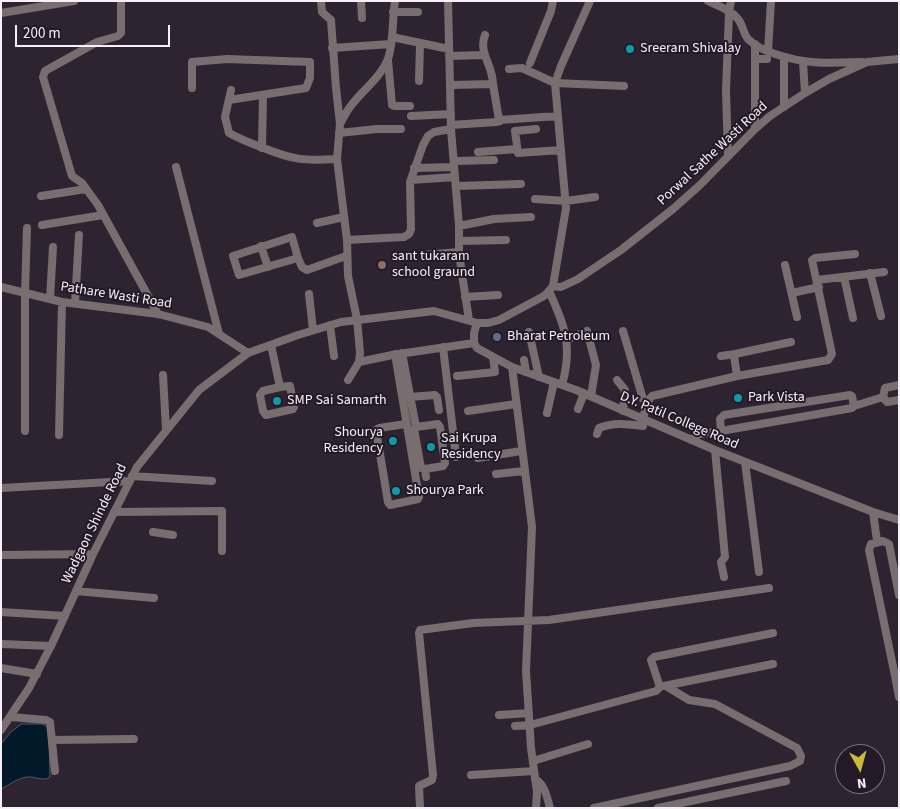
<!DOCTYPE html>
<html>
<head>
<meta charset="utf-8">
<style>
	body { margin:0 }
	#map { position:relative; width:900px; height:809px; overflow:hidden; background:#2e2431; font-family:"Source Sans 3",sans-serif }
	canvas { display:block }
	.frame { position:absolute; inset:0; border:2px solid #f7f0f9; pointer-events:none }
	.north { position:absolute; left:835px; top:744px; width:50px; height:50px; box-sizing:border-box; background:#241a27; border:1px solid #78707b; border-radius:50%; rotate:173deg; font-size:14px; font-weight:700; line-height:20px; text-align:center; color:#f7f0f9 }
	.north::after { content:''; display:block; margin:auto; width:18px; height:22px; background:#caba3a; clip-path:polygon(50% 0,100% 100%,50% 72%,0 100%) }
	.scale { position:absolute; left:15px; top:25px; width:155px; height:22px; box-sizing:border-box; border:2px solid #f7f0f9; border-top:0; padding-left:6px; font-size:15px; line-height:18px; white-space:nowrap; color:#f7f0f9; -webkit-text-stroke:4px #241a27; paint-order:stroke }
</style>
</head>
<body>
<div id="map">
<canvas width="900" height="809"></canvas>
<div class="frame"></div>
<div class="north">N</div>
<div class="scale">200 m</div>
</div>
<script>
const context = document.querySelector('canvas').getContext('2d');
context.lineJoin = 'round';
function paint(path, color) {
  context.fillStyle = color;
  context.fill(path, 'evenodd');
}
function stroke(path, color, width, dash) {
  context.strokeStyle = color;
  context.lineWidth = width;
  context.lineCap = dash ? 'butt' : 'round';
  context.setLineDash(dash || []);
  context.stroke(path);
}
function label(font, color, halo, rows, align = 'center') {
  context.font = font + ' "Source Sans 3",sans-serif';
  context.lineWidth = 4;
  context.setLineDash([]);
  context.textBaseline = 'middle';
  context.strokeStyle = halo;
  context.fillStyle = color;
  for (const [text, x, y, turn = 0] of rows) {
    context.save();
    context.translate(x, y);
    context.rotate((+turn || 0) * Math.PI / 180);
    context.textAlign = isNaN(turn) ? turn : align;
    if (halo) context.strokeText(text, 0, 0);
    context.fillText(text, 0, 0);
    context.restore();
  }
}
const water = new Path2D(`
	M22,724h20l5,2 2,17 1,34c-7,5 -15,-1 -23,0 -9,1 -18,8 -26,12v-45l10,-12z`);
paint(water, '#011928');
stroke(water, '#4b5a67', 1);
stroke(new Path2D(`
	M121,1v32l-3,3 -21,6 -52,29 -2,6 29,99 10,7 16,22 60,109
	M321,1l1,11 9,8 5,68 4,36 -3,35 10,81 1,36 9,43 3,34 -1,9 -11,18
	M361,1l1,17
	M448,1l3,128 8,97v28l10,66
	M708,1c10,5 23,9 30,18 5,6 5,14 10,20 7,7 18,12 27,15 33,11 54,9 87,8
	M393,12h25
	M1,13l73,-12
	M485,35c-7,18 8,30 8,49
	M392,37l57,12
	M755,44v85
	M332,48l59,-4
	M768,51l3,-50
	M449,56l36,-1
	M784,57v50
	M755,59h12
	M388,60l4,45 2,1h16
	M803,62l2,31
	M530,63l21,-52 2,-10
	M509,69l13,-1 33,15 69,3
	M419,81l1,-37
	M451,85l42,-1 6,36 59,-4
	M192,88v-26l35,-3 83,3v16l-4,10 -77,12
	M231,90l-6,27 4,16c11,6 21,10 32,14 32,13 42,14 76,12
	M411,116l40,-2
	M340,124c3,-5 6,-12 10,-17 12,-17 30,-28 38,-48 6,-18 4,-39 7,-58
	M451,125l45,-3 4,-1
	M536,129l-21,2 3,22 43,-3
	M339,133l38,-4h24
	M262,148l1,-52
	M478,152l39,-3
	M728,155l-2,-64 3,-79 2,-11
	M454,161l40,-1
	M176,167l43,167
	M414,168l40,-1
	M411,180l44,-3
	M456,186l65,-2
	M41,196l45,-7
	M535,199l31,2 29,-4
	M317,223l27,-6
	M42,225l61,-10
	M459,226l35,-7 37,-2
	M347,240l57,-3 5,-3 2,-5 -1,-47 13,-37 5,-9 6,-4 17,-3
	M459,241l47,-1
	M261,246l7,21
	M424,255l35,-3
	M298,258l-6,-21 -59,19 6,19 59,-17 4,9 5,3 39,-14
	M785,265l12,52
	M870,273l11,43
	M844,277l9,41
	M817,280l67,-8
	M553,286l8,1 17,-8 43,-29 52,-41 27,-24 55,-56 15,-13 35,-23 24,-14 38,-17 32,-3
	M1,287l61,15 96,12 50,13 40,26
	M549,291c16,35 24,55 13,94
	M792,293l27,-6
	M309,294l4,36
	M465,297l33,-2
	M50,299l3,-52
	M75,303l4,-68
	M477,323l-3,10v10l3,5 35,19 64,23 139,60 158,62 26,8
	M330,325l4,31
	M623,331l20,68 4,3
	M529,332l10,45
	M566,340l21,-9 9,34 -5,31
	M271,345l9,42 10,-1 4,21 -1,2 -27,6 -3,-4 -3,-16 3,-4 17,-4
	M443,347l13,110
	M402,353l14,74
	M395,354l24,143 -1,2 -28,6 -2,-3 -12,-72 3,-2 27,-4
	M721,356l14,-2
	M524,360l2,12
	M359,362l33,-7 82,-12
	M512,367l20,160 -6,144 5,77 6,44 -1,16
	M163,375l3,55
	M457,376l38,-4 -2,-15
	M737,376l-3,-20 1,-2 56,-12
	M617,380l8,10 -2,21
	M410,397l25,-2 2,2 2,13
	M883,397l2,-9 14,-3
	M883,397l4,5 12,-2
	M854,406l29,-9
	M578,409l6,-16
	M468,411l48,-7
	M547,413l7,-31
	M643,419l4,-17 5,-6 85,-20 91,-16 4,-6 -20,-94 3,-2 40,-4
	M25,431v-138l2,-65
	M597,434l2,-6c15,-6 28,-4 44,-2
	M59,435l3,-133
	M691,440l8,-6 22,-3 -1,-12 4,-4 126,-20 2,1 2,10 -2,2 -131,23
	M715,450l10,107 -4,5 3,15
	M478,458l43,-7
	M745,462l14,110
	M425,469l-4,-1 -7,-39 2,-2 22,-3 2,3 5,36 -2,3 -18,3 1,8
	M496,474l28,-3
	M132,476l80,5
	M1,488l128,-7
	M114,512l108,-1v40
	M873,512l4,29
	M153,532l20,3
	M1,555l92,-1
	M76,591l78,7
	M899,595l-10,-51 -6,-3 -12,3 -2,6 26,126 4,-1
	M1,612l64,4
	M1,644l50,2
	M1,668l36,6
	M895,676l4,21
	M664,686l109,-22
	M499,715l30,-2
	M11,717l35,3 4,2 5,49
	M515,726l15,-1 126,-34 4,-4 -9,-27 3,-3 119,-24
	M1,730l28,-42 22,-42 42,-92 44,-87 62,-77 49,-37 50,-18 43,-13 93,-11 43,12h11l11,-3 45,-24 5,-5 4,-5 13,-78 -11,-125 6,-17 29,-65
	M52,740l82,-1
	M533,761l55,-17
	M471,775l63,-4
	M535,779c10,6 12,18 15,29
	M420,808l-1,-22 13,-6 1,-5 -14,-142 1,-3 53,-7 76,-3 220,-32
	M594,808l196,-42 10,-5 1,-5 -4,-8 -82,-44 -26,-4 -23,-14
	M658,808l128,-27`), '#786e6f', 8);
for (const [x, y, r, color] of [
	[630,49,5,"#0f9aa8"],
	[382,265,5,"#8d6e63"],
	[497,337,5,"#5c6f8a"],
	[738,398,5,"#0f9aa8"],
	[277,401,5,"#0f9aa8"],
	[393,441,5,"#0f9aa8"],
	[431,447,5,"#0f9aa8"],
	[396,491,5,"#0f9aa8"]
]) {
  const dot = new Path2D();
  dot.arc(x, y, r, 0, 2 * Math.PI);
  context.fillStyle = color;
  context.fill(dot);
  stroke(dot, '#241a27', 2);
}
label('14px', '#f7f0f9', '#241a27', [
	["Sreeram Shivalay",640,49],
	["sant tukaram",392,257],
	["school graund",392,273],
	["Bharat Petroleum",507,337],
	["Park Vista",748,398],
	["SMP Sai Samarth",287,401],
	["Shourya",383,433,"right"],
	["Residency",383,449,"right"],
	["Sai Krupa",441,439],
	["Residency",441,455],
	["Shourya Park",406,491]
], 'left');
label('14px', '#f7f0f9', '#241a27', [
	["Porwal Sathe Wasti Road",713,154,-43],
	["Pathare Wasti Road",116,296,9],
	["D.Y. Patil College Road",679,421,23],
	["Wadgaon Shinde Road",95,524,-64]
]);
</script>
</body>
</html>
